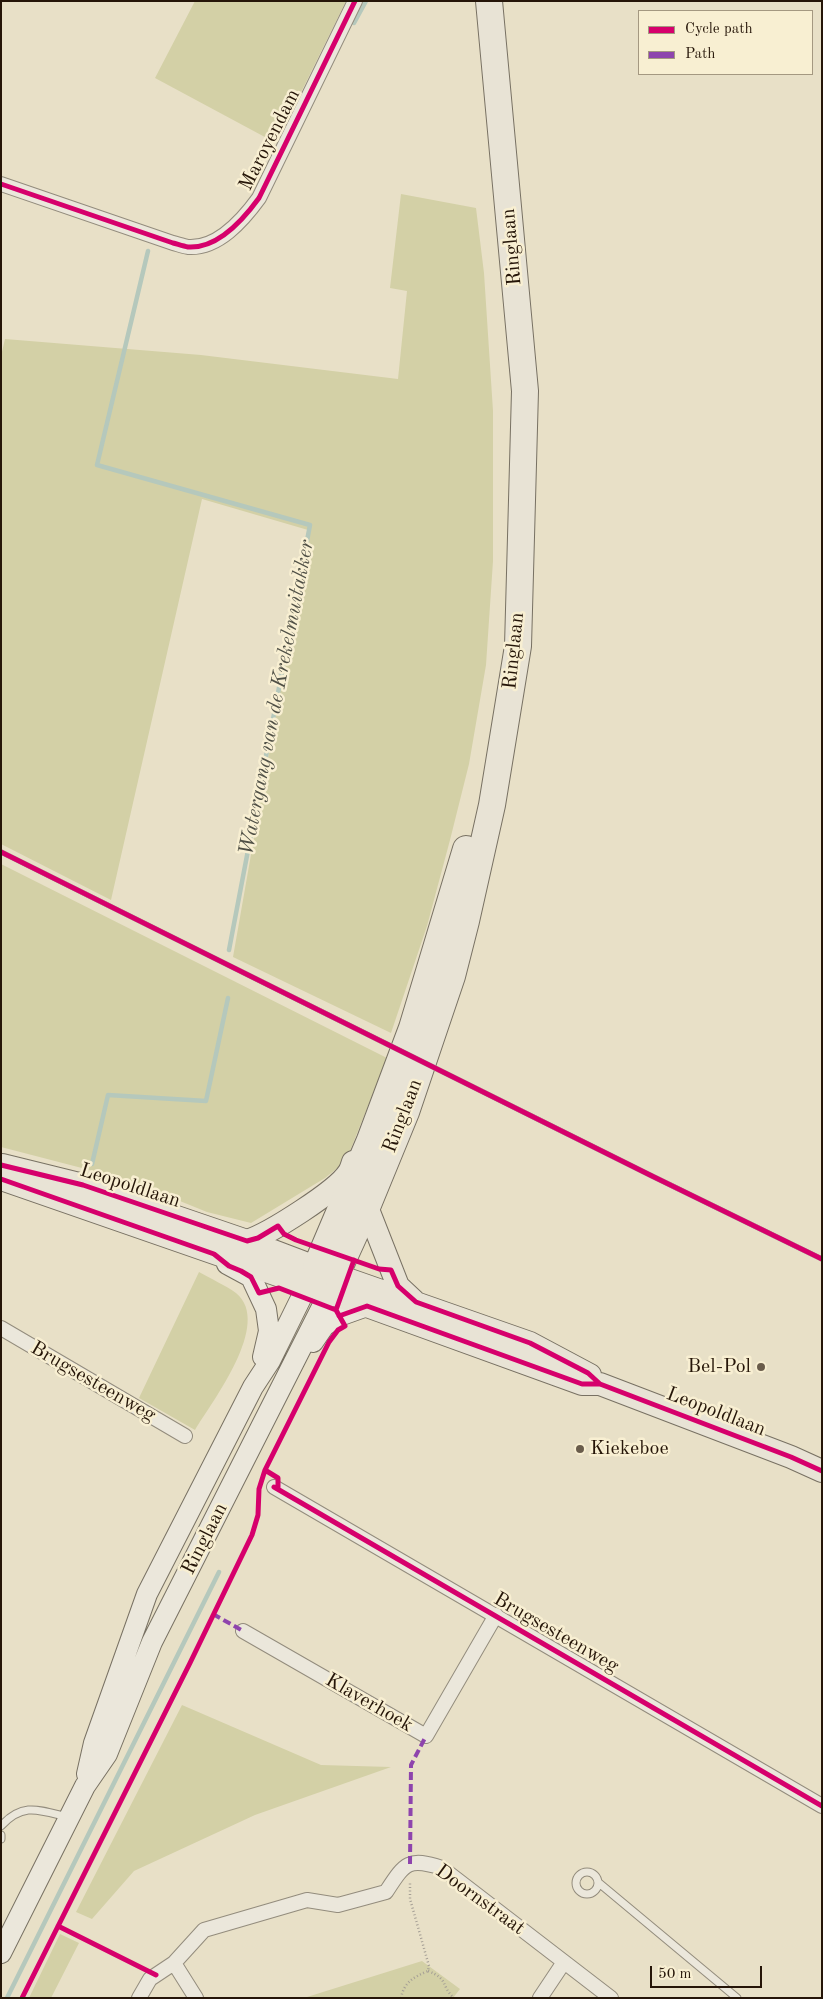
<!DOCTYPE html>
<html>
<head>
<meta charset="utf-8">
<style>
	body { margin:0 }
	#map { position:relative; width:823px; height:1999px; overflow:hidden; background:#e8e0c7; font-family:"Old Standard TT",serif }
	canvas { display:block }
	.frame { position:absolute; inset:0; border:2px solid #251508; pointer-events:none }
	.legend { position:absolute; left:638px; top:10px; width:175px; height:65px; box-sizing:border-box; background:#f8efd2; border:1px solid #a49881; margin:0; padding:6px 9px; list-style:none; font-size:15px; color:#251508 }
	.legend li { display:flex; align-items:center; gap:10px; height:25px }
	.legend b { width:25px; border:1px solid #a49881 }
	.scale { position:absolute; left:650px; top:1966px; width:112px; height:22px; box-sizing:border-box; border:2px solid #251508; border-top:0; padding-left:6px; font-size:15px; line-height:18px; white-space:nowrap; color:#251508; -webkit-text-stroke:4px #f8efd2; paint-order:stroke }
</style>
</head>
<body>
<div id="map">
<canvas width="823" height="1999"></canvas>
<div class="frame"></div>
<ul class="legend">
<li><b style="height:6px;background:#d6006c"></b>Cycle path</li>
<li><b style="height:6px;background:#8e44ad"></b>Path</li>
</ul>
<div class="scale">50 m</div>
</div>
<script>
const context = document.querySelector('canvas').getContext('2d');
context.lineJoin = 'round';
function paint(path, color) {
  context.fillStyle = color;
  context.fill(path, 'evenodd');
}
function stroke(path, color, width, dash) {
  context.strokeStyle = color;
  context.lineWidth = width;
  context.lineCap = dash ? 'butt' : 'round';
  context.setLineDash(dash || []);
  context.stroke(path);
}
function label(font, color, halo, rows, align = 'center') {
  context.font = font + ' "Old Standard TT",serif';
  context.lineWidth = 5;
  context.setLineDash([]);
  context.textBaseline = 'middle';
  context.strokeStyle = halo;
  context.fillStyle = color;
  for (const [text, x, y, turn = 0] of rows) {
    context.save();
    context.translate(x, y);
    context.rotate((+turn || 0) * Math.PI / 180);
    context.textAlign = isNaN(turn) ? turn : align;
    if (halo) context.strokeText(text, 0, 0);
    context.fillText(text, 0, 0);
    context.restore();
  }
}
paint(new Path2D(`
	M195,1h151l-70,142 -121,-65z
	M401,194l75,14 8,65 9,138v150l-7,104 -17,99 -19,76 -23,86 -36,107 -158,-76 75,-427 -106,-31 -91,401 -110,-56v-488l4,-17 196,16 197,24 9,-88 -17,-3z
	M1,864l386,194 -41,103 -21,17 -74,45 -44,-11 -79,-32 -127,-33z
	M199,1272c12,7 26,13 37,21 37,30 -24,109 -41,137l-56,-32z
	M182,1705l139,60 70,2 -136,48 -121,56 -42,48 -16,-7z
	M60,1934l19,9 -28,55h-22z
	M422,1961l38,28 -7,9 -146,-1z`), '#d3d0a6');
stroke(new Path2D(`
	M354,23l12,-22
	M148,251l-51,214 213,60 -81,425
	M92,1164l16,-69 98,6 22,-103
	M7,1998l212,-426`), '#b5c8bc', 4.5);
const lane = new Path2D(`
	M1,1826c22,-24 38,-16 66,-9
	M1,1835v4
	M576 1883a11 11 0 1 1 22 0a11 11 0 1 1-22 0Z
	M599,1883l138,115`);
const street = new Path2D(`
	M1,184l172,59c4,1 10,3 15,4 30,2 55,-27 71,-49l96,-197
	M1,1328l184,108
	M274,1487l548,319
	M243,1631l183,105 70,-121
	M174,1963l22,35
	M139,1998l11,-19 24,-16 30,-33 103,-30 31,5 48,-13c19,-29 22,-35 56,-24l169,130
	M540,1998l24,-36`);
const secondary = new Path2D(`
	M227,1264l24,13 15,32 3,22 -6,26
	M313,1342l11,-16 15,-10 28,-10
	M87,1774l7,-31 53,-149 106,-207 17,-26 37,-75
	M1,1953l84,-167 22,-32 45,-112 177,-349`);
const primary = new Path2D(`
	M2,1165l81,20 164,56 100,38 183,64 60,32
	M1,1179l366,127 215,78h18l191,73 31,14
	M367,1207l31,79 16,15
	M247,1241c22,-7 90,-50 102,-69 2,-3 3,-7 4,-10`);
const highway = new Path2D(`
	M316,1267l54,-127 42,-112 54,-179
	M336,1275l31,-68 39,-95 46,-136 14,-55 26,-116 26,-159 7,-255 -36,-390`);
stroke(lane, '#938c7d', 9);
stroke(street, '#938c7d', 16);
stroke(secondary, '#787163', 22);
stroke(primary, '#787163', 24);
stroke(highway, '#787163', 28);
stroke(new Path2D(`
	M428,1971c21,8 13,15 25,26
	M401,1998c3,-16 13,-21 27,-27l1,-5 -19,-67v-16`), '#a59f95', 2.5, [1, 2.5]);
stroke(lane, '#ebe7db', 7);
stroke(street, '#ebe7db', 14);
stroke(secondary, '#ebe7db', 20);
stroke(primary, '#e8e3d5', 22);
stroke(highway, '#e8e3d5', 26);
const rail = new Path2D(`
	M1,852l651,324 170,83`);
stroke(rail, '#a59f95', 5.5);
stroke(rail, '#f8efd2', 4, [11]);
stroke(new Path2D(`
	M213,1614l30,17
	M410,1864l1,-99 15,-29`), '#8e44ad', 4, [8, 4]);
stroke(new Path2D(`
	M1,184l172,59c4,1 10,3 15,4 30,2 55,-27 71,-49l96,-197
	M1,852l651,324 170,83
	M1,1165l82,20 164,56 11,-3 20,-12 6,8 12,6 83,29 12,1 7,16 18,16 114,41 58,30 12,11
	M1,1179l213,75 15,12 12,5 10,6 8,16 20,-5 57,22
	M339,1316l28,-10 215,78h18l191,73 31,14
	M274,1487l548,319
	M278,1489v-11l-13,-8 64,-128 9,-12 7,-4 -9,-16 18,-50
	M58,1926l98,49
	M22,1998l168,-335 62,-128 6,-20 1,-26 6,-19`), '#d6006c', 5);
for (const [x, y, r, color] of [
	[761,1367,5,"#695c4b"],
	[580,1449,5,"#695c4b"]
]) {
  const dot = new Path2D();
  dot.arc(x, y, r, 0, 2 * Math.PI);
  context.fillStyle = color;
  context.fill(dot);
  stroke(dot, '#f8efd2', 2);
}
label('20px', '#251508', '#f8efd2', [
	["Maroyendam",270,140,-63],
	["Ringlaan",512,247,-95],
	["Ringlaan",514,651,-84],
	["Ringlaan",403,1116,-69],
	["Leopoldlaan",130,1186,18],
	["Brugsesteenweg",93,1382,30],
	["Leopoldlaan",716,1412,21],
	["Ringlaan",205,1539,-63],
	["Brugsesteenweg",556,1633,30],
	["Klaverhoek",369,1703,30],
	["Doornstraat",480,1900,36]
]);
label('20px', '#251508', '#f8efd2', [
	["Bel-Pol",751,1367],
	["Kiekeboe",590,1449,"left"]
], 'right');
label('italic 21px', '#505046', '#f8efd2', [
	["Watergang van de Krekelmuitakker",277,698,-79]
]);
</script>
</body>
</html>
